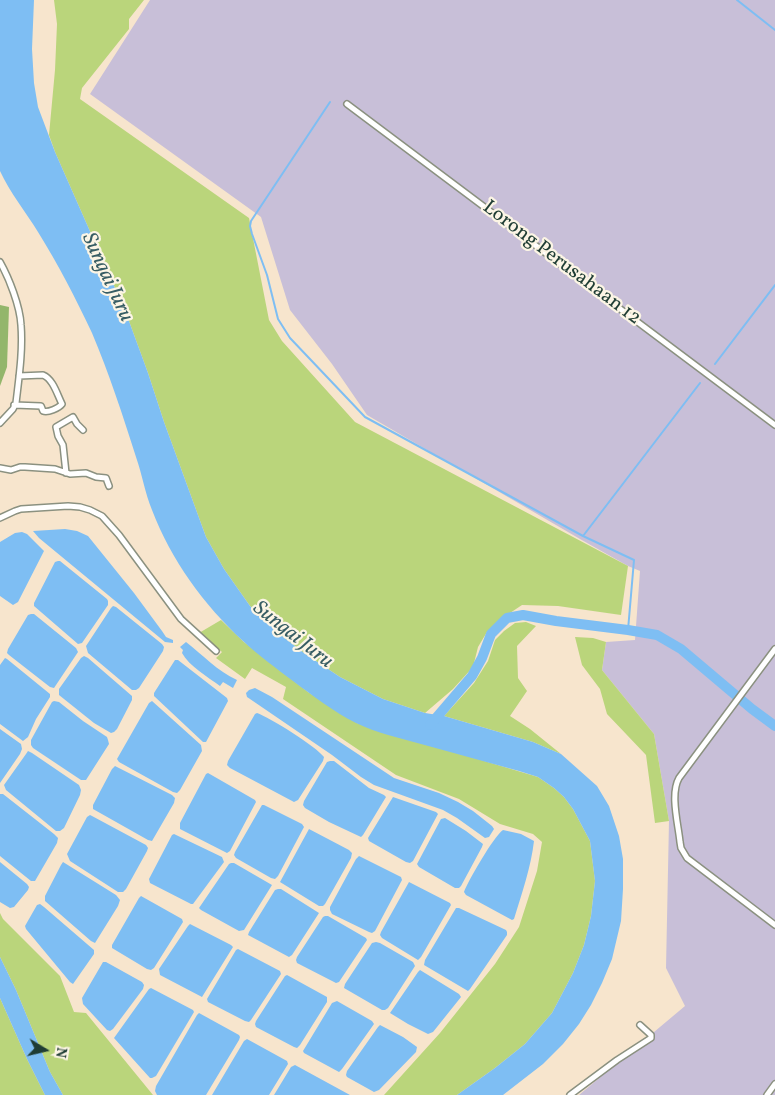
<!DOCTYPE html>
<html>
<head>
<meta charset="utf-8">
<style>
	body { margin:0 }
	#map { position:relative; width:775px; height:1095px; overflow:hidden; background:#f7e5cd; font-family:Vollkorn,serif }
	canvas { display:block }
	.north { position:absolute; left:20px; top:1025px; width:50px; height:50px; -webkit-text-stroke:4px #fcf5e5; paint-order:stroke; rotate:99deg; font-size:14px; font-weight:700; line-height:20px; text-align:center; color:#1f3d34 }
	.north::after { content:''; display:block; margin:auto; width:18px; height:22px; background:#1f3d34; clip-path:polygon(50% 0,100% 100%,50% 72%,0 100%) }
</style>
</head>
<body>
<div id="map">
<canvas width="775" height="1095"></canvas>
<div class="north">N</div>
</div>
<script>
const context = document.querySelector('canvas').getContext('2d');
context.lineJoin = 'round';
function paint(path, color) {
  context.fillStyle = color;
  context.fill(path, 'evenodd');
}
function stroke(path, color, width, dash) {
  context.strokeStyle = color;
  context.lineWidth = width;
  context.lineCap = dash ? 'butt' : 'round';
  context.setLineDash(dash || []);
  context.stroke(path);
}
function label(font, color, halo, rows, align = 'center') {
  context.font = font + ' Vollkorn,serif';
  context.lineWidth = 4.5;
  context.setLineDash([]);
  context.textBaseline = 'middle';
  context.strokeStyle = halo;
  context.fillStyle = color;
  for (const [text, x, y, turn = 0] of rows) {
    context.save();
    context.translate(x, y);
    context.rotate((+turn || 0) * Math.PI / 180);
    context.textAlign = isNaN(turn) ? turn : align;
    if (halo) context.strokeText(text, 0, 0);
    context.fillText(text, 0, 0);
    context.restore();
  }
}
paint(new Path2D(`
	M150,0h625v1095h-196l106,-89 -19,-38 3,-147 -15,-87 -52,-64 4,-28 29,-2 5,-69 -12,-5 -48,-27 -213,-124 -35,-51 -42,-54 -29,-93 -171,-123z`), '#c8bfd8');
paint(new Path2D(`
	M54,0h90l-15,19v10l-47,59 -2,11 169,119 20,102 13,21 73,81 273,144 -7,49 -63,-9 -36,-1 -24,16 -11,11 -9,15 -5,20 -20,22 -28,24 -42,-14 -43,-22 -36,-24 -22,-17 -32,-30 -26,-37 -18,-32 -42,-115 -16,-49 -22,-60 -71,-161 -6,-17 6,-65 2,-46z
	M221,620l23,22 64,50 49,31 181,54 16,11 10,9 9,12 17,32 5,40 -4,35 -7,29 -11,28 -21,40 -27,31 -30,24 -38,27h-73l56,-62 55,-69 24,-37 18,-56 5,-29 -9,-8 -33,-10 -41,-25 -63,-24 -113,-76 3,-12 -34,-19 -7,11 -29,-21 6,-6 -23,-19z
	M526,622l10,4 -19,20 1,32 9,13 -17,25 20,13 31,25 -28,-12 -89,-26 30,-33 14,-22 7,-21 9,-9 11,-8z
	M575,637l18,1 13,4 -4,28 52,64 15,87 -14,2 -9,-68 -39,-41 -7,-25 -18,-24z
	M0,913l3,6 57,57 14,36 12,1 67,82h-90l-13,-23 -34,-82 -16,-33z
	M0,998l27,61 18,36h-45z`), '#bad57b');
paint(new Path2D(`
	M0,305l9,2 -2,60 -7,19z`), '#93b66b');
paint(new Path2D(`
	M0,0h34l-2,49 2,34 4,24 17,45 71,161 22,60 16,49 42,115 18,32 26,37 32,30 22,17 36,24 43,22 42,14 19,3 89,26 28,12 36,32 12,20 10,30 4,23v30l-2,32 -9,38 -10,24 -11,22 -12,19 -16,20 -20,20 -40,31h-46l38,-27 30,-24 27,-31 21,-40 11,-28 7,-29 4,-35 -5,-40 -17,-32 -9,-12 -10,-9 -16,-11 -19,-6c-33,-9 -65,-18 -98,-27 -22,-6 -44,-11 -65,-21 -22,-11 -43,-27 -63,-42 -17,-13 -34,-25 -50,-40 -39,-36 -72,-81 -91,-131 -7,-17 -10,-36 -16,-53 -13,-41 -27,-84 -44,-124 -16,-34 -34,-69 -54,-101 -12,-20 -28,-39 -38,-61z
	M65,529l12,2 11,5 46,57 28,38 4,6 7,3v3l-8,-1 -126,-104 -6,-7z
	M22,532l5,2 17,17 -26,51 -5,3 -13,-9v-54l15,-9z
	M58,561h2l47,38 1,2v4l-26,38 -4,1 -44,-38v-3l21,-41z
	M113,606l3,1 46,37 2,3 -1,4 -24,37 -3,2h-4l-44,-37 -2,-7 25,-38z
	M31,614h3l42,34 2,4 -24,36 -4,-1 -41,-32 -2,-2 1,-4 20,-34z
	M186,642c17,13 31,29 51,38l-4,8 -10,-6 -3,4c-12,-9 -31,-20 -38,-33l1,-3 -3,-3z
	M84,656l4,2 44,38v4l-15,29 -3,3 -3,1 -17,-10 -35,-28v-6l22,-31z
	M5,658l2,1 43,35v3l-14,22 -8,18 -5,4 -23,-17v-59z
	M175,660h3l49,38 1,3 -22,41h-3l-49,-46v-3z
	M255,688l17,9 122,81 45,15 19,9 15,9 19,15 2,3 -5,8 -4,1 -28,-20 -14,-8 -69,-25 -13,-8 -29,-22 -82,-56 -3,-2 -1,-4 3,-3z
	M54,701l5,1 24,19 24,16 1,3 1,4 -23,36h-5l-48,-32 -2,-3v-5l21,-38z
	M152,701l49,44 1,6 -22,39 -3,3 -4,-1 -54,-30 -2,-3 32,-56z
	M257,713c12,4 60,34 67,44l-1,4 -25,39 -4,2 -64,-34 -3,-3 1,-4 27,-47z
	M0,729l21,15 1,5 -2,5 -20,29z
	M28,751l4,2 47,32 2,5 -1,5 -16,33 -4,3h-4l-50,-41 -2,-5 22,-31z
	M330,761h4l35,27 15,7 2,2 -23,38 -2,2 -32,-15 -24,-14 -2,-3 1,-4 23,-39z
	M115,766l57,29 3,3 -1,5 -22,38 -4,-1 -55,-31v-4l19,-36z
	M208,773l47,27 1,2 -26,49 -3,2 -47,-24v-6l26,-49z
	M0,794h3l51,40 4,4 -1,5 -22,38h-4l-31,-25z
	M393,797l43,15 2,2 -25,47 -3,2 -4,-1 -37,-21 -1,-3z
	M262,805h2l38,19 2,3 -26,49 -3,3 -4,-1 -35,-20 -2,-3 1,-3z
	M90,815l2,1 54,29 2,3 -1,3 -21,38 -3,3h-5l-48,-31 -3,-7 20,-37z
	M445,818l21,13 17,13 -1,3 -21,39 -2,2h-4l-36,-21 -2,-3 24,-45z
	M309,829l40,21 3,3 -1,5 -26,46 -2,2h-4l-39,-24z
	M503,830l18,4 13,7c-3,26 -12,52 -20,78l-2,1 -46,-25 -2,-3c4,-11 30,-56 39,-62z
	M174,834l48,23 2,5 -31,42h-2l-41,-21 -1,-4 23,-44z
	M359,856l42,21 1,3 -27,51 -3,2 -3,-1 -37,-18 -2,-4v-3l26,-48z
	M0,862l27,22 2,3 -1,3 -14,17 -4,1 -10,-6z
	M63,862l53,33 4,5 -2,6 -23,37 -4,-2 -46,-40v-5l16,-31z
	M231,863h3l38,22 -28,45 -5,1 -38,-21 -2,-2 30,-44z
	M409,882l41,21 1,2 -30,52 -3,3 -36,-22 -2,-3 1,-3z
	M278,889h3l38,24 -27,42 -3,2 -41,-22 1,-3 26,-42z
	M141,896l41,23 1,3 -29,46 -3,2 -4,-1 -35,-21v-3l27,-47z
	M40,904l4,3 50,43v4l-21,30 -3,-2 -44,-53 -1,-3 12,-21z
	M456,908h3l47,22 1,2v3l-37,54 -2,2 -44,-26 1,-5z
	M325,916h3l38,22 1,2 -28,42 -3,1 -39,-20 -1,-3 1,-3 26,-40z
	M190,924l41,21 2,2 -31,50 -42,-22 -1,-6 29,-43z
	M376,942l4,1 33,19 2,4 -27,42 -3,2h-3l-38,-22 1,-4 27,-41z
	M238,949l42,22 1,3 -30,46 -2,2 -4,-1 -37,-19 -1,-3 29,-49z
	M0,957l16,33 34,82 13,23h-18l-18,-36 -27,-61z
	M103,962h3l36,20 2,3 -1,4 -30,40 -3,2 -3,-1 -24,-26 -1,-6z
	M420,970l39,24 2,3 -28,35 -5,2 -20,-10 -18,-11 28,-41z
	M287,975l40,22v5l-27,43 -3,3 -3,-1 -38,-20 -1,-3 1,-3 29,-45z
	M151,988l42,22 1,2 -38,64 -4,2h-2l-36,-40 35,-49z
	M337,1001l35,20 2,3 -32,45 -3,3 -35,-19 -1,-2 29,-48z
	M199,1013l40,22 1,2 -1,3 -33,55h-49l-2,-4 1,-5 41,-71z
	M380,1025l23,12 14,10 -1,5 -37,38 -5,2 -27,-15 -1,-2 1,-4 31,-44z
	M247,1039l40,22 1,3 -19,31h-57l32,-54z
	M295,1065l55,30h-76l17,-28z`), '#7ebef3');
stroke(new Path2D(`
	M737,0l38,30
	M330,102l-79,119 -1,5 2,8 15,41 11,44 12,19 75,79 218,119 51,24 -6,70
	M715,364l60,-79
	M583,536l117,-153`), '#7ebef3', 2);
stroke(new Path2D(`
	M430,725l42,-49 10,-18 9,-24 16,-16 16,-3 33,6 72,9 29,5 24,14 71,60 23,17`), '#7ebef3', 10);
const minor = new Path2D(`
	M347,104l428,321
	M0,262c9,16 20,44 21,63 2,26 -2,52 -5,78l-3,6 -13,14
	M14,405l27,1 2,5c5,2 16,-3 19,-7 -5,-10 -9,-25 -19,-29l-24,1
	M0,468l11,2 9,-3h5l30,2 15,5 16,-1 10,4 10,1 3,8
	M66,473l-3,-28 -5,-9 -2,-9 17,-10 4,7 6,6
	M0,518l15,-7 6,-2 47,-3 12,1 10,3 12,6 17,19 62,84 35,32
	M775,649l-96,129c-9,16 -1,45 1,64l1,6 6,10 88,67
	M570,1095l47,-35 34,-22v-3l-11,-10
	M767,1095l8,-11`);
stroke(minor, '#8b9180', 8);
stroke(minor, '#fff', 5);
label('20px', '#1f3d34', '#fcf5e5', [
	["Lorong Perusahaan 12",561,264,37]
]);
label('italic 21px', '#375d64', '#fcf5e5', [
	["Sungai Juru",106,278,65],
	["Sungai Juru",292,636,38]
]);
</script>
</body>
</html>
